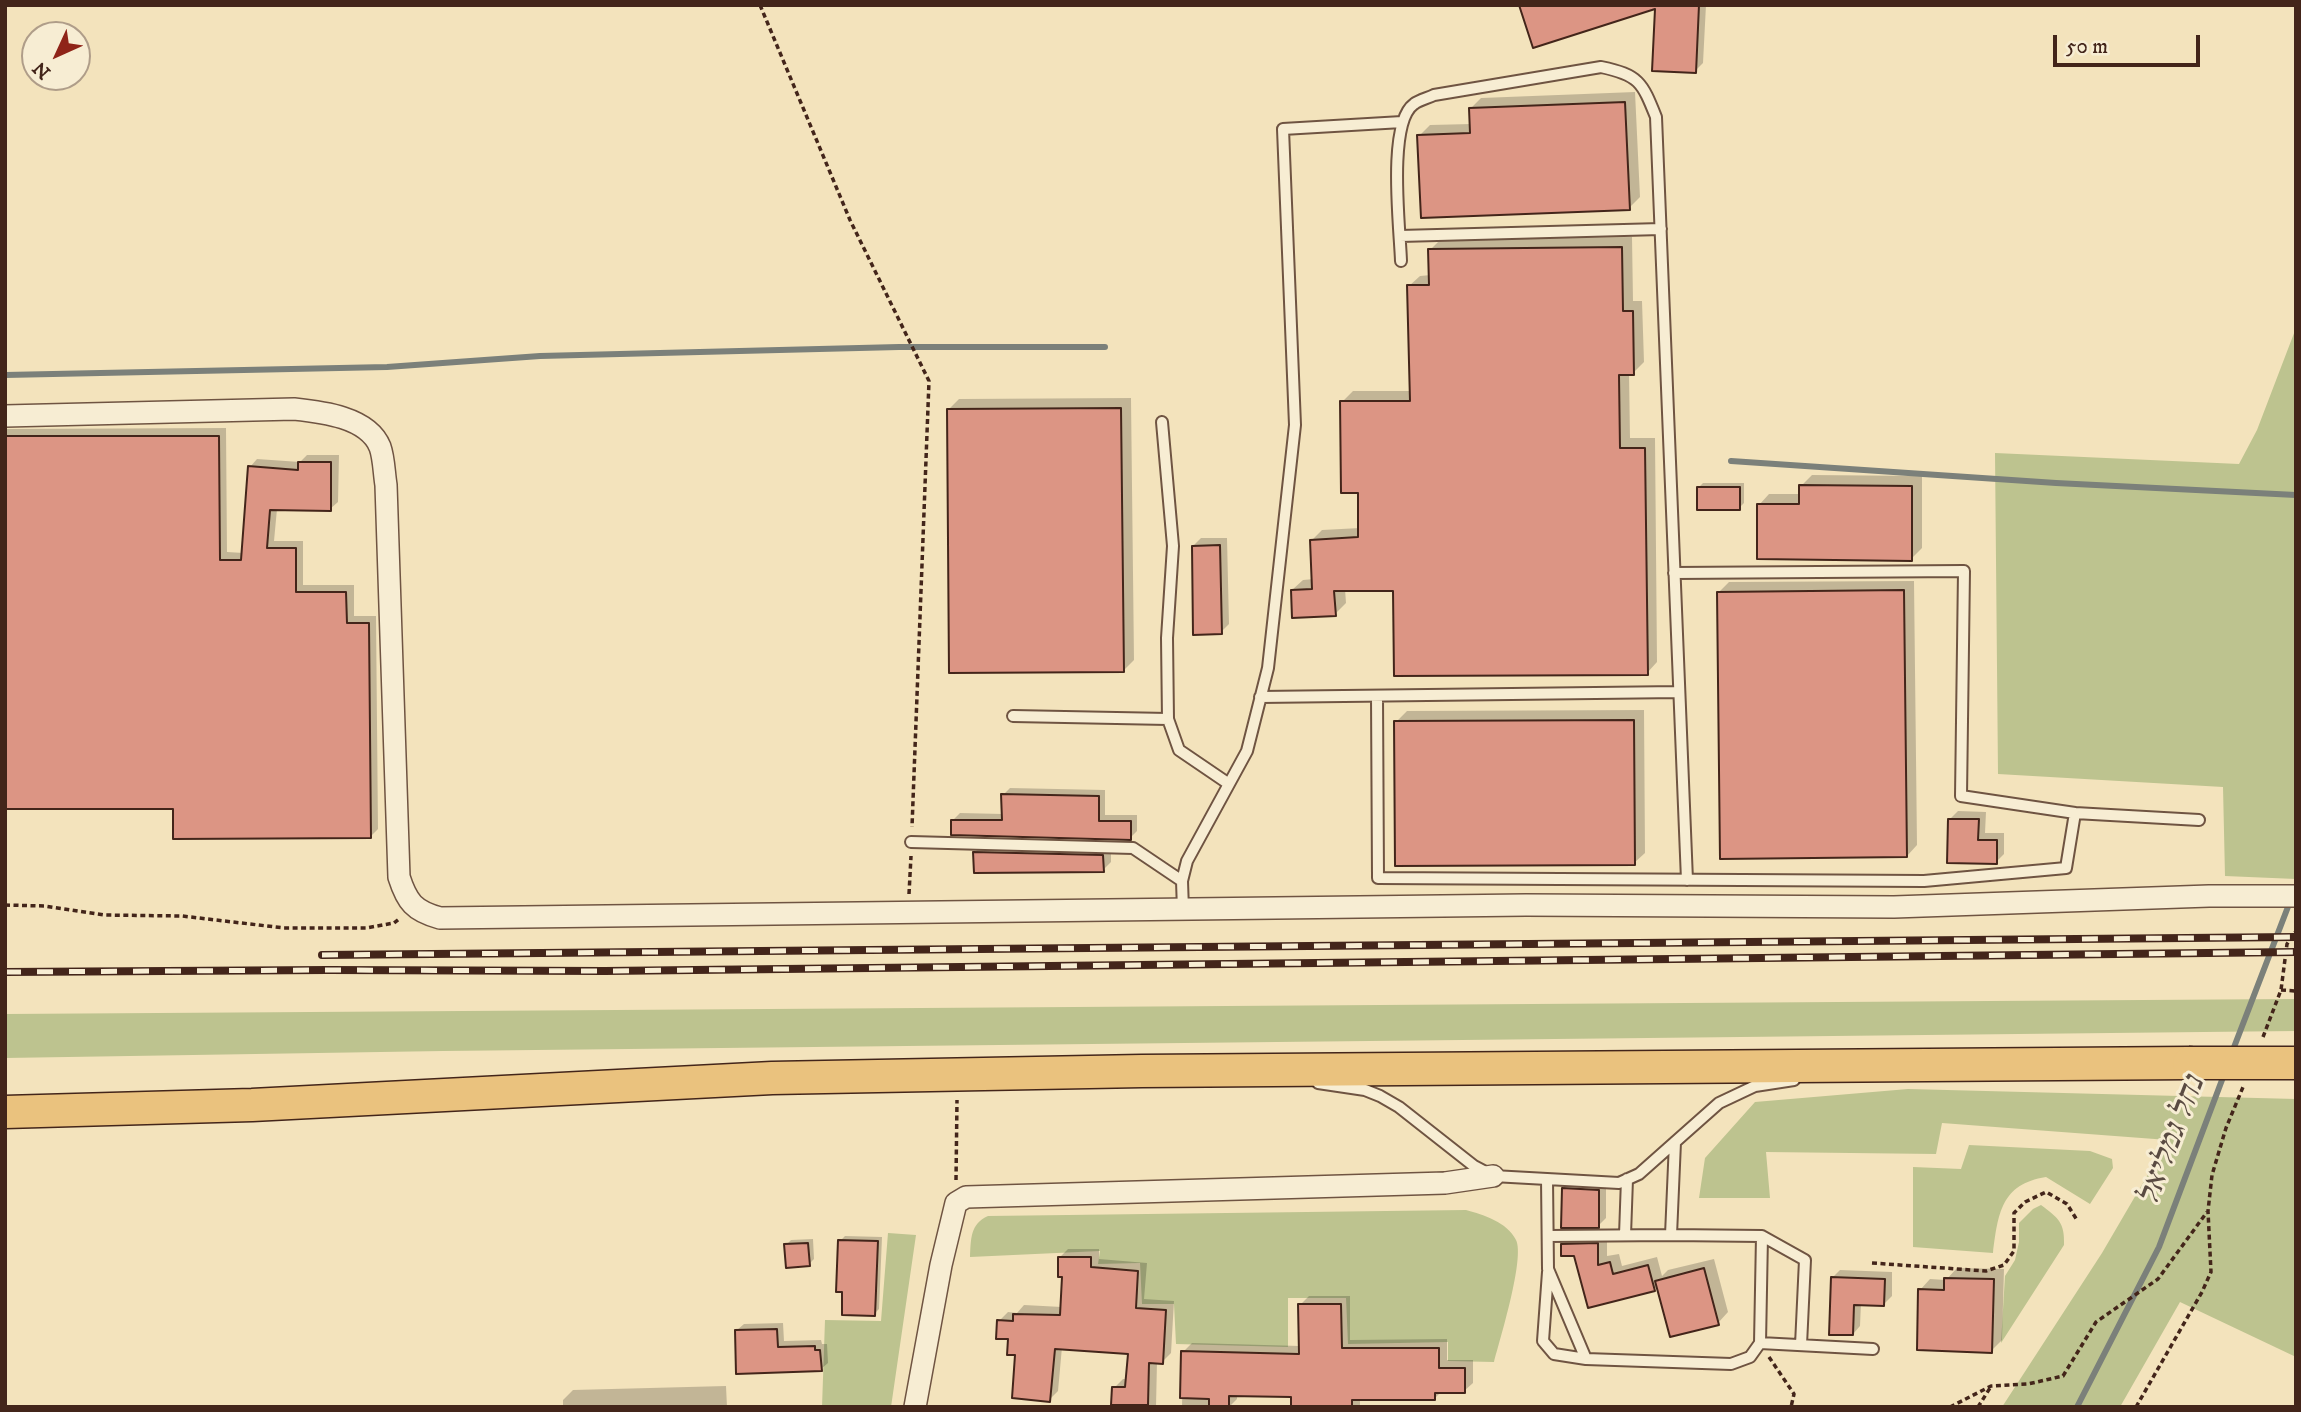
<!DOCTYPE html>
<html>
<head>
<meta charset="utf-8">
<style>
	body { margin:0 }
	#map { position:relative; width:2301px; height:1412px; overflow:hidden; background:#f3e3bc; font-family:"IM FELL DW Pica",serif }
	canvas { display:block }
	.frame { position:absolute; inset:0; border:7px solid #43251a; pointer-events:none }
	.north { position:absolute; left:21px; top:21px; width:70px; height:70px; box-sizing:border-box; background:#f7edd3; border:2px solid #af9d89; border-radius:50%; rotate:225deg; font-size:19px; font-weight:700; line-height:28px; text-align:center; color:#43251a }
	.north::after { content:''; display:block; margin:auto; width:24px; height:32px; background:#8f2418; clip-path:polygon(50% 0,100% 100%,50% 72%,0 100%) }
	.scale { position:absolute; left:2053px; top:35px; width:147px; height:32px; box-sizing:border-box; border:4px solid #43251a; border-top:0; padding-left:9px; font-size:21px; line-height:24px; white-space:nowrap; color:#43251a; -webkit-text-stroke:5px #f7edd3; paint-order:stroke }
</style>
</head>
<body>
<div id="map">
<canvas width="2301" height="1412"></canvas>
<div class="frame"></div>
<div class="north">N</div>
<div class="scale">50 m</div>
</div>
<script>
const context = document.querySelector('canvas').getContext('2d');
context.lineJoin = 'round';
function paint(path, color) {
  context.fillStyle = color;
  context.fill(path, 'evenodd');
}
function stroke(path, color, width, dash) {
  context.strokeStyle = color;
  context.lineWidth = width;
  context.lineCap = dash ? 'butt' : 'round';
  context.setLineDash(dash || []);
  context.stroke(path);
}
function label(font, color, halo, rows, align = 'center') {
  context.font = font + ' "IM FELL DW Pica","Frank Ruhl Libre",serif';
  context.lineWidth = 6;
  context.setLineDash([]);
  context.textBaseline = 'middle';
  context.strokeStyle = halo;
  context.fillStyle = color;
  for (const [text, x, y, turn = 0] of rows) {
    context.save();
    context.translate(x, y);
    context.rotate((+turn || 0) * Math.PI / 180);
    context.textAlign = isNaN(turn) ? turn : align;
    if (halo) context.strokeText(text, 0, 0);
    context.fillText(text, 0, 0);
    context.restore();
  }
}
paint(new Path2D(`
	M2296,328v551l-71,-3 -2,-89 -225,-13 -3,-321 244,11 18,-34z
	M2296,999v32l-1853,20 -438,7v-44z
	M1908,1089l388,10v258l-116,-55 -60,105h-118l100,-154 66,-113 -226,-17 -6,31 -170,-2 4,46h-71l6,-40 50,-56z
	M1969,1145l121,6 22,8 1,9 -23,36 -44,-27c-45,7 -48,37 -53,76l-80,-6v-80l48,2z
	M2041,1205c17,13 24,17 23,40l-63,98 4,-67 10,-16 4,-18v-19l14,-14z
	M1466,1210c18,5 41,12 50,30 9,18 -16,99 -22,122l-46,-1v-19l-100,2 -2,-46h-58v49l-112,-3 -2,-40h-32l-2,-41 -42,1 2,-13 -130,6c1,-18 0,-33 18,-41z
	M888,1233l28,2 -25,172h-69l3,-87 56,1z`), '#bdc38f');
paint(new Path2D(`
	M1657,5h49l-3,58 -8,8z
	M1635,92l5,105 -11,11 -210,-72 11,-11 41,-1 -1,-15 11,-11z
	M1632,237l1,64h9l2,61 -11,11h-4l1,65h25l2,224 -10,11 -252,-84h-50l1,14 -11,11 -43,-24 11,-10 11,-1 -3,-38 11,-11 38,-2v-37l-18,-89 11,-11h58l-2,-105 11,-10 11,-1 -1,-25 11,-11z
	M1131,398l3,262 -11,11 -175,-261 11,-11z
	M226,428l1,124 17,1 6,-86 7,-8 43,3 7,-7h32l-1,47 -8,7h-53l-3,32h29v44h51v31h22l2,213 -7,7 -196,-29h-170v-378z
	M1812,475l110,1v72l-11,11 -152,-54 10,-11h32v-8z
	M1703,483h41v20l-5,5 -41,-20z
	M1201,538h26l2,86 -8,8 -28,-86z
	M1914,581l3,264 -10,11 -188,-264 10,-10z
	M1644,710l1,143 -11,10 -238,-141 11,-11z
	M1010,788l95,2v25h32v16l-7,7 -177,-18 7,-7 43,1v-19z
	M1958,811l28,1 -1,21h19v21l-8,8 -46,-43z
	M983,844l128,4v14l-8,8 -128,-18z
	M1571,1181l35,2v35l-8,8 -35,-38z
	M1573,1235h34v21l12,-2 3,12 35,-9 5,19 6,-6 46,-11 14,53 -10,11 -60,-38 -4,5 -65,16 -13,-52 -13,-10z
	M845,1236l37,1 -3,72 -5,5 -34,-73z
	M813,1239l1,20 -5,5 -23,-19 5,-5z
	M1068,1249h31v10l48,4 -3,36 30,2 -3,52 -9,9h-5l-1,45 -43,-2 1,-17 9,-9h5l2,-27 -68,-5 -4,44 -9,9 -32,-46 -7,-16 -11,-17 9,-9 9,1 7,-8 38,2 2,-32 -5,-17z
	M1957,1268l47,1 -2,71 -11,11 -71,-61 10,-11 16,1z
	M1840,1270l52,2v24l-8,8 -23,-1 -1,23 -7,8 -21,-56z
	M1309,1296h41v44l97,-1v21h26v23l-9,8 -23,1 -6,6 -75,1v8h-67v-11l-56,-2v5l-8,8h-47l1,-55 9,-9 108,3v-41z
	M783,1323l1,18 37,-1 1,4h5l1,19 -7,6 -84,-39 7,-6z
	M726,1386l1,21h-164v-7l10,-10z`), '#0003');
stroke(new Path2D(`
	M5,375l382,-8 153,-11 359,-9h206
	M1731,461l325,22 240,12
	M2231,1055l60,-156
	M2077,1407l82,-160 66,-175`), '#7b807a', 6);
const building = new Path2D(`
	M1519,5h180l-3,68 -44,-2 3,-62 -122,39z
	M1625,102l5,108 -209,8 -4,-83 53,-2 -1,-25z
	M1622,247l1,64h10l1,64h-15l1,73h25l3,227 -254,1 -1,-85h-59l2,25 -44,2 -1,-28 21,-1 -2,-49 48,-3v-44h-17l-1,-92h70l-3,-116h22l-1,-36z
	M1121,408l3,264 -175,1 -2,-264z
	M5,436h214l1,124h21l7,-94 50,4v-8h33v49l-61,-1 -3,38h29v44h50l1,31h22l2,215 -198,1v-30h-168z
	M1799,485l113,1v75l-155,-2v-55h42z
	M1697,487h43v23h-43z
	M1220,545l2,89 -29,1 -1,-89z
	M1904,590l3,267 -187,2 -3,-267z
	M1634,720l1,145 -240,1 -1,-145z
	M1001,794l98,2v25h32v19l-180,-5v-15h51z
	M1948,819h31l-1,21h19v24l-50,-1z
	M973,852l130,3 1,17 -130,1z
	M1562,1188l37,2v38h-38z
	M838,1240l40,1 -3,75 -33,-1v-23h-6z
	M808,1243l2,23 -24,2 -2,-24z
	M1598,1243v22l12,-3 3,12 35,-9 7,26 -67,17 -14,-52h-13v-12z
	M1058,1257h33v10l47,4 -2,37 30,2 -3,54 -14,-1 -1,42h-37l1,-18h13l3,-33 -73,-5 -5,53 -38,-4 3,-43h-8l1,-16h-12l1,-19 16,1v-7l47,1 2,-38h-4z
	M1704,1268l15,57 -49,12 -15,-56z
	M1831,1277l54,2 -1,27 -30,-1 -1,30h-24z
	M1944,1278l50,1 -2,74 -75,-3 1,-61 26,1z
	M1298,1304h43l1,44h97v20h26v25h-30v7h-83v7h-61v-10l-62,-1v11h-20v-8l-29,-1 1,-47 118,3z
	M777,1329l1,18 37,-1v4h5l2,21 -86,3 -1,-44z`);
paint(building, '#dc9584');
stroke(building, '#43251a', 2);
const lane = new Path2D(`
	M1400,236l261,-7
	M1401,261c-1,-32 -14,-138 13,-157 5,-4 14,-6 20,-9l167,-28c38,8 41,15 55,50l31,763
	M1162,422l11,124 -6,92 1,81 11,31 50,34
	M1674,573l290,-2 -3,225 114,17 124,7
	M1377,696l1,182 546,3 142,-13 9,-55
	M1260,697l419,-5
	M1013,716l155,3
	M911,842l222,6 49,33
	M1183,910l-1,-29 5,-20 60,-110 21,-83 27,-243 -12,-296 119,-7
	M1318,1083l47,7 15,6 19,11 75,59 19,10 126,7 20,-9 80,-71 36,-17 39,-6
	M1547,1179l1,90 38,90 145,5 19,-7 10,-14 2,-107 -91,-1 4,-93
	M1625,1235l2,-56
	M1548,1236l123,-1
	M1762,1236l43,24 -4,85
	M1548,1272l-5,69 11,13 32,5
	M1760,1343l113,6`);
const street = new Path2D(`
	M5,416l289,-7c28,3 74,8 86,38 4,11 4,26 6,38l13,392c8,25 15,34 41,41l1086,-13 368,2 315,-11h87
	M915,1407l26,-142 15,-62 10,-6 479,-14 48,-7`);
const primary = new Path2D(`
	M5,1112l247,-7 520,-27 370,-7 1047,-8`);
stroke(lane, '#6f5442', 14);
stroke(street, '#6f5442', 24);
stroke(primary, '#43251a', 35);
stroke(new Path2D(`
	M760,5l90,215 79,161 -17,446
	M909,894l2,-38
	M5,905l39,1 60,9 78,1 102,12h82l28,-5 5,-4
	M2281,990l15,1
	M2263,1037l18,-47 6,-46 9,-13
	M956,1180l1,-80
	M1872,1263l114,8 18,-6 10,-14v-38l11,-11 21,-10 21,12 10,16
	M1769,1357l25,37 -3,13
	M1950,1407l41,-21 37,-2 35,-8 33,-54 62,-43 49,-67
	M1978,1407l12,-19
	M2136,1407l66,-115 9,-20 -3,-61 4,-36 14,-47 17,-41`), '#43251a', 3.5, [5, 3.5]);
stroke(lane, '#f7edd3', 10);
stroke(street, '#f7edd3', 21);
stroke(primary, '#eac27e', 32);
const rail = new Path2D(`
	M322,955l1974,-18
	M5,972l323,-2 277,1 1691,-19`);
stroke(rail, '#43251a', 8);
stroke(rail, '#f7edd3', 5, [16]);
const primaryBridge = new Path2D(`
	M2189,1063h107`);
stroke(primaryBridge, '#43251a', 35, []);
stroke(primaryBridge, '#eac27e', 32);
label('italic 32px', '#5a4b42', '#f7edd3', [
	["נחל גמליאל",2173,1142,-69]
]);
</script>
</body>
</html>
